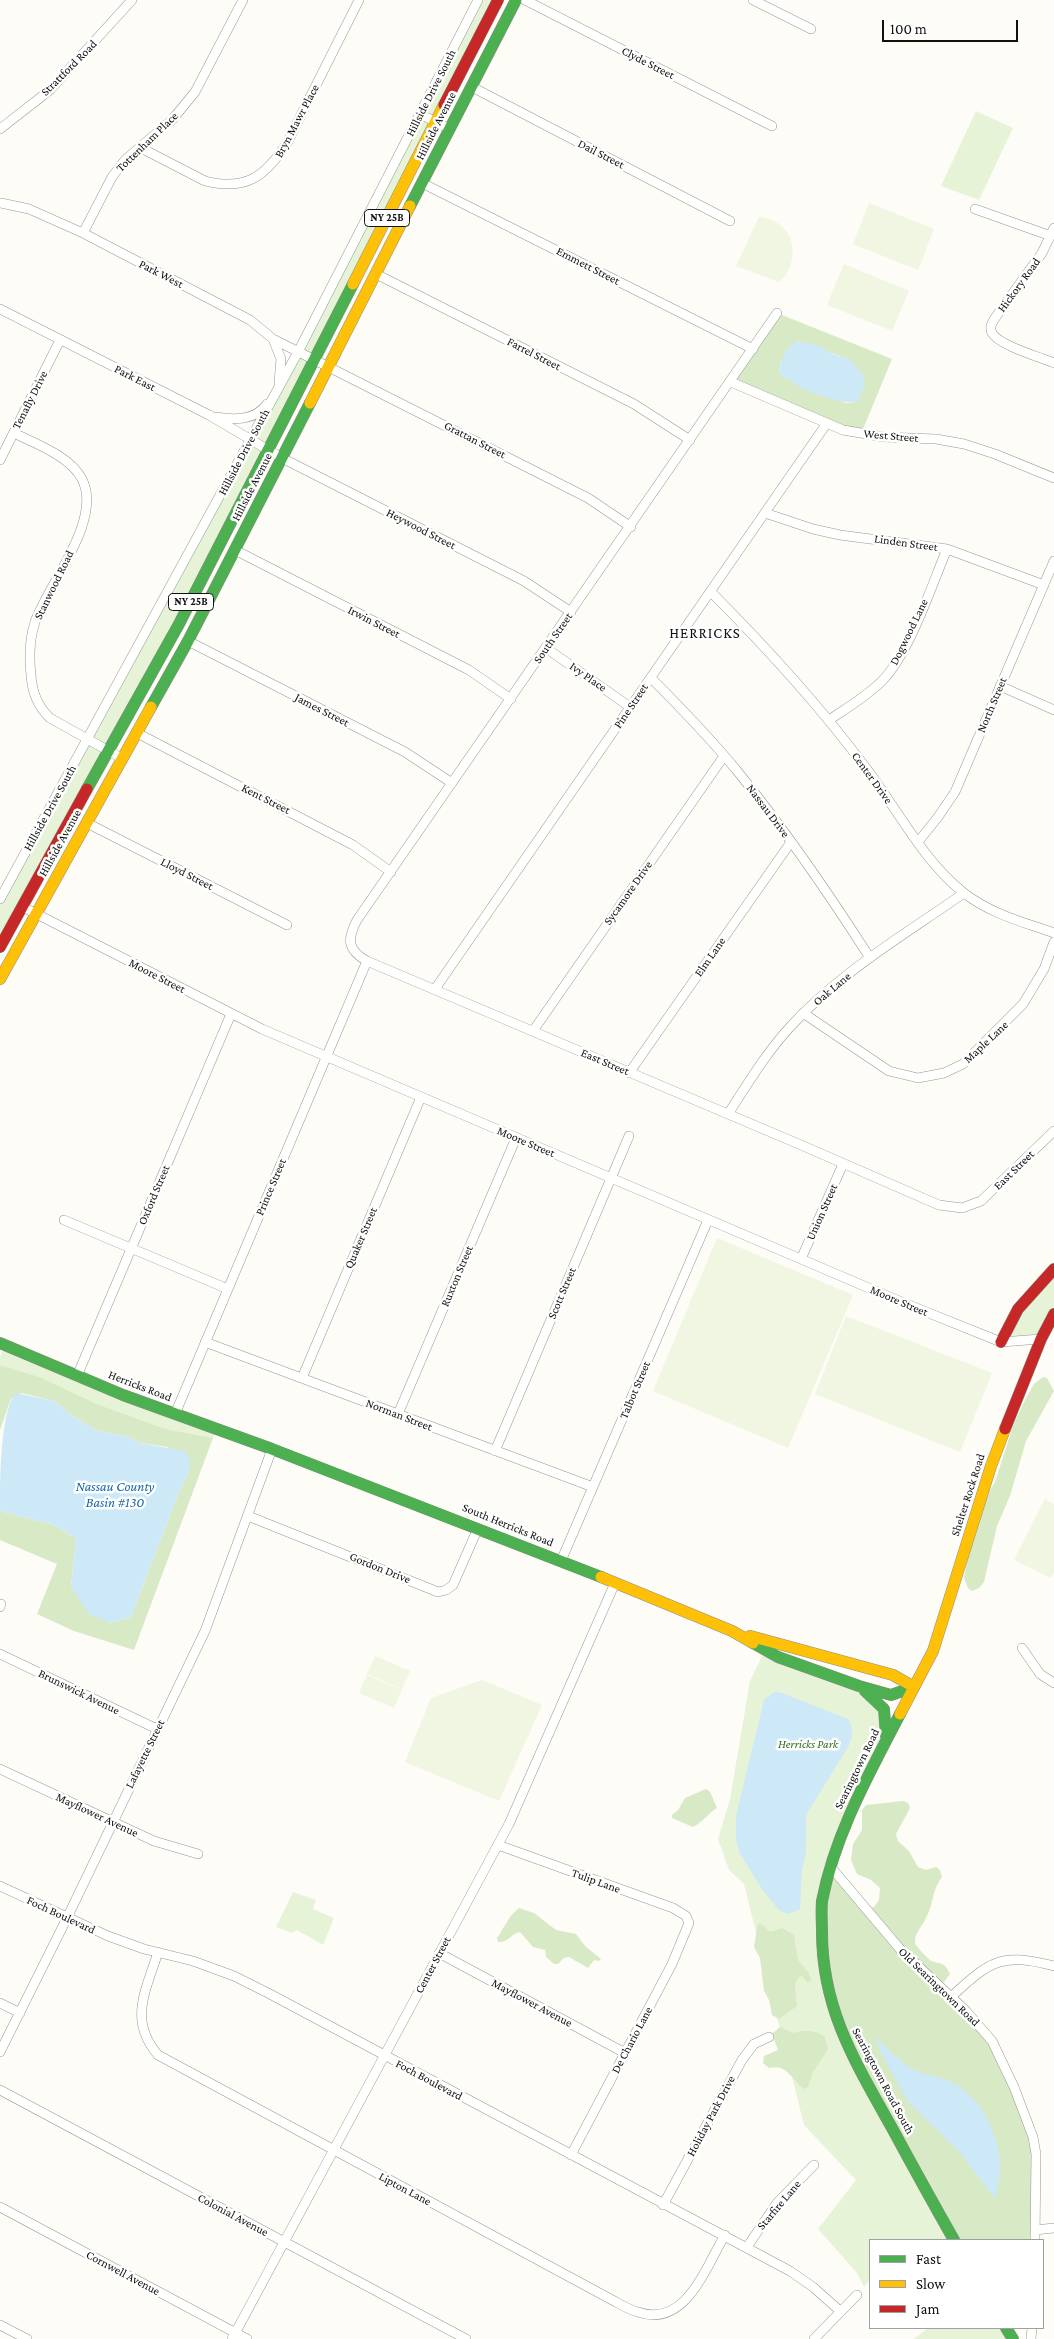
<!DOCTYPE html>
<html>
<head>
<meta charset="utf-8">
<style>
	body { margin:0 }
	#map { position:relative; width:1054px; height:2339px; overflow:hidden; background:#fdfcf7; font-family:"Crimson Pro",serif }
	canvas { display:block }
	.legend { position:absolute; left:869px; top:2239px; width:175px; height:90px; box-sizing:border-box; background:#fff; border:1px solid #a0a0a0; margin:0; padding:6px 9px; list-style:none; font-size:15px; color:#111 }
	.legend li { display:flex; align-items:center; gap:10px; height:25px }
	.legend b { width:25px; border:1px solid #a0a0a0 }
	.scale { position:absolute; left:882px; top:20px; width:136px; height:22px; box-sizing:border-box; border:2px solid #111; border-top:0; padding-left:6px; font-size:15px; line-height:18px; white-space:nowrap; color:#111; -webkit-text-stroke:4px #fff; paint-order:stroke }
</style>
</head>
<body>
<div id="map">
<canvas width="1054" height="2339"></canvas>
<ul class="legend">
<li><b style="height:6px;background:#4caf50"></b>Fast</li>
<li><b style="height:6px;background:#ffc107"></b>Slow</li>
<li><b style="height:6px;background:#c62828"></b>Jam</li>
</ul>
<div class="scale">100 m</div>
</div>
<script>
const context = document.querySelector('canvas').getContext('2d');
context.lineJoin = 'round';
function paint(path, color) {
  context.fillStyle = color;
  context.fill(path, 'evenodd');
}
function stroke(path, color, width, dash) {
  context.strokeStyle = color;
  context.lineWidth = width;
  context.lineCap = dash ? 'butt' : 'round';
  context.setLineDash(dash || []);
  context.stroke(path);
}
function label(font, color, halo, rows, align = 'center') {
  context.font = font + ' "Crimson Pro",serif';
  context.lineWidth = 5;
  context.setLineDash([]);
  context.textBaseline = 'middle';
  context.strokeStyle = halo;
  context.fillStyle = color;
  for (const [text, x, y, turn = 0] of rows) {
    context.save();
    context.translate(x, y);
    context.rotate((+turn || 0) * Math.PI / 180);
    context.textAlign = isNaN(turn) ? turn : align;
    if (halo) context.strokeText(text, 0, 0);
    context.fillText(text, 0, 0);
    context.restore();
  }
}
paint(new Path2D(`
	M478,0h20l-319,624 -179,323v-48l298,-547z
	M976,111l37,17 -34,72 -38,-14z
	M1054,1269v47l-13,23 -40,3z
	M5,1346l211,83 -3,9 -47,-9 -69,-25 -57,-27 -40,-12v-8z
	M765,1650l94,36 22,17 5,37 -56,126 120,374h-80v40l-6,7 -7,-14 -39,-44 38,-49 -52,-55 -60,-241 -15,-14 -11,-31 12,-40 20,-118z
	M293,1892l23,8 -3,9 21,9 -11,27 -26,-15 -5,3 -16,-6z
	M928,2328h78l2,11h-94z`), '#e7f3d7');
paint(new Path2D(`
	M777,313l115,46 -31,75 -130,-52zM798,341c21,4 32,13 52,19l7,42 -11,1 -34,-12 -30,-16 -3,-4c3,-13 7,-23 19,-30z
	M0,1365l40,12 57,27 69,25 47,9 -79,212 -60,-19 -37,-17 20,-50 -57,-24v-29l51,13 25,14 -5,49 39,36 21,-6 48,-125 11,-22 -22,-23 -28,-4 -10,-6 -31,-6 -22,-12 -23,-18 -33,-8 -10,6 -11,31z
	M1043,1377l4,1 7,13 -28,50 -16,55 -13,30 -13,56 -5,6 -7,3 -4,-3 -4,-10 7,-38 13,-40 11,-18 18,-56 11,-24 10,-18z
	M706,1789l4,3 7,16c-5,2 -14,14 -24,19l-21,-9v-3l6,-5 7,-12z
	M903,1801l5,2 2,5 -14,26 2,7 11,10 9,16 8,3 10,-3 4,3 2,7c-11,15 -8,27 -16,41 -4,10 -12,14 -11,26 5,6 9,11 15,16 10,6 13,-1 20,14l-6,8h-8l49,49 48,106 2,103h-81l-100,-180 -32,-100 8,-94 37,42 7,-1 5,-7 1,-12 -9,-8 -14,-6 -6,-14 2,-16 9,-14v-20l4,-5z
	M519,1908l15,5 22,17 20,4 9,12 16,13 -2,2 -5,-1 -6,8 -19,-11 -5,1 -6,6h-4l-8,-7 -1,-7 -12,-3 -13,-15c-8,1 -12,11 -22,10l-1,-4c8,-11 11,-22 22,-30z
	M758,1923l6,3 6,6 12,-4 12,7 4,25 11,13 2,6 -3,4 -6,-7 -4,2 -3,6 2,22 -18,13 -7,-4 -3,-15 -5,-9 -4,-33 -6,-11z
	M780,2027l14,6c10,-4 22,-3 31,4l3,12 -16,25 -4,13 -4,2c-13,-9 -16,-25 -35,-21l-6,-5 1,-7 14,-6 -6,-16z`), '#d8eac5');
paint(new Path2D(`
	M869,203l65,26 -16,41 -65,-26z
	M759,217c35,3 45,43 20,65l-43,-16z
	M844,264l65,27 -17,40 -65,-26z
	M717,1238l136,57 -65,153 -135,-57z
	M846,1316l146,57 -32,79 -145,-58z
	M1045,1499l9,5v68l-3,6 -37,-18z
	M375,1656l35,15 -8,18 -35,-15z
	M367,1675l35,15 -8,18 -35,-15z
	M482,1680l60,25 -43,96 -94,-39 26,-64z`), '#f0f6e1');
paint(new Path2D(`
	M798,341l19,4 18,10 15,5 14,16 1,9 -8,17c-19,3 -60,-14 -75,-27l-3,-3c3,-13 6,-26 19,-31z
	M16,1393l38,8 23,18 22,12 31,6 10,6 45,8 4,7 1,12 -11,22 -48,125 -21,6 -21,-9 -18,-27 5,-49 -25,-14 -51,-13c0,-27 0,-101 16,-118z
	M774,1692l8,1 66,26c6,11 5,17 0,28l-42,68v37l-4,18 -2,39 -12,5 -9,-4 -17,-21 -23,-37 -3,-13v-23l28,-116z
	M875,2036c13,14 26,28 44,36 12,4 25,6 36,12 29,17 45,52 45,85 0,9 -3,20 -5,30l-36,-47 -52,-52 -26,-47z`), '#cde8f7');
const street = new Path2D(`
	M525,0l247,126
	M753,0l58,29
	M472,87l258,134
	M420,114l30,15
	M0,129l50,-39 82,-90
	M141,148l64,33c41,10 60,-4 82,-38l72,-143
	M422,183l331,166
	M1,203l28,6 54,24 167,87 23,19 315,159 43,29
	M975,209l76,27
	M1054,228l-12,25 -47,65c-3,5 -6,9 -3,15 8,13 48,24 62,30
	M83,233l29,-56 13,-17 47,-40 23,-28 48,-92
	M376,274l258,130 56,36
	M0,309l209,106 73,43 242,123 47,31
	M777,313l-420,607c-10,19 -10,30 10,41l434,184 138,60 23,3 19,-7 73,-70
	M273,339l8,20 -2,23
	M731,382l112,48 41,7 52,2 28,5 31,10 59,24
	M216,417c18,3 39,4 51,-13
	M14,433c22,11 56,23 68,46 21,41 -33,104 -47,143 -6,18 -6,35 -4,53 1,17 6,31 19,43l73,41
	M0,460l60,-120
	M765,513l48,16 27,6 107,14 97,36
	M235,550l234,120 42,29
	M711,592c56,56 108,113 155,176 32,42 57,93 98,125 27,21 59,29 90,40
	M188,641l217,111 47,31
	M546,648l84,59
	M651,678c30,30 60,61 87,94 48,59 91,122 132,186
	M1000,686l54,24
	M829,720c18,-12 38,-24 53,-39 28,-29 49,-94 65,-132
	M137,733l216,112 38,27
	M87,823l200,102
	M918,842l20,-25 17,-25 99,-231
	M0,899l298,-547 180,-352
	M23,907l239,122 642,274 97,39 40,-3
	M435,989l392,-566
	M803,1013l86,58 29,7 26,-5 19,-9 60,-60 21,-35 10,-27
	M533,1031l191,-275
	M629,1073l162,-231
	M728,1114c19,-29 38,-61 62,-87 49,-54 114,-92 174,-134
	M64,1220l164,69
	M801,1259l42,-95
	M205,1342l388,145
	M77,1376l154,-362
	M302,1378l119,-281
	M175,1414l192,-453
	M398,1414l118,-276
	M495,1451l134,-315
	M248,1516l190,76 8,-2 7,-5 25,-57
	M561,1561l147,-341
	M0,1607l1,-3
	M1022,1648l18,26 14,9
	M0,1654l157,75
	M0,1769l154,72 44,13
	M498,1845l175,63 13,8 3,7 -17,41 -101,191
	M830,1866l70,83 66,62 26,30 22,46 19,50 3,17 -1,86
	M0,1886l108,50 36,13 49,12 41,15 34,17 522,278 23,16 27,24
	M158,1952c-12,39 -30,68 0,103l458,247c7,4 14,8 22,10 48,17 68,-46 87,-77
	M439,1953l186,100
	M951,1997c39,-36 50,-45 103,-31
	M0,2003l20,10
	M0,2052l67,-134 138,-287 67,-182
	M0,2090l466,249
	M663,2205l79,-145 12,-16 15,-7
	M0,2207l247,132
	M1035,2230l19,-2
	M747,2247l30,-44 37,-38
	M0,2325l27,14
	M232,2339l277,-515 106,-241
	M814,2339l43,-44
	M1031,2339l1,-11`);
const fast = new Path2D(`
	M410,206l106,-206
	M151,707l37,-66 122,-238
	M87,789l92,-165 174,-340
	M0,1343l123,52 149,54 329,128
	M753,1643l25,14 81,29 32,9 23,-8
	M865,1691l19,18 2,27
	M900,1714c-31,60 -65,120 -78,187 -1,10 0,21 0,31 0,77 33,130 70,196 20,37 41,75 62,112
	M1006,2328l7,11`);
const slow = new Path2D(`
	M353,284l91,-179
	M310,403l100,-197
	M0,979l151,-272
	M601,1577l131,54 21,12
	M750,1636l143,39 21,12
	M900,1714l33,-63 58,-185 14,-37`);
const jam = new Path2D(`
	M444,105l54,-105
	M0,947l87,-158
	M1001,1342l17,-33 36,-40
	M1005,1429l36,-90 13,-25`);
stroke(street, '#979795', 10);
stroke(fast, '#8e8d8b', 12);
stroke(slow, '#8e8d8b', 12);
stroke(jam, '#8e8d8b', 12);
stroke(street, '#fffffe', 9);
stroke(fast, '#4caf50', 11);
stroke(slow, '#ffc107', 11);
stroke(jam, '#c62828', 11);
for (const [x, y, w] of [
	[387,218,45],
	[191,602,45]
]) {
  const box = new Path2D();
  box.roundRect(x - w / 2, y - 8.5, w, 17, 4);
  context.fillStyle = '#fff';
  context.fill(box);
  stroke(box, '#111', 1);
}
label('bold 11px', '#111', null, [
	["NY 25B",387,218],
	["NY 25B",191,602]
]);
label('12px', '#111', '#fff', [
	["Clyde Street",648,63,27],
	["Strattford Road",69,68,-45],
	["Hillside Drive South",431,93,-63],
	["Bryn Mawr Place",297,121,-62],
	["Hillside Avenue",436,126,-63],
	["Tottenham Place",147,142,-44],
	["Dail Street",601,154,27],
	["Emmett Street",588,266,27],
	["Park West",161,274,27],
	["Hickory Road",1019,285,-54],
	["Farrel Street",534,354,27],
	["Park East",135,378,27],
	["Tenafly Drive",30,400,-63],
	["West Street",891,436,5],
	["Grattan Street",475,440,27],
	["Hillside Drive South",244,452,-62],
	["Hillside Avenue",252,487,-63],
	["Heywood Street",421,529,27],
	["Linden Street",906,543,8],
	["Stanwood Road",54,585,-64],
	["Irwin Street",374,622,27],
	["Dogwood Lane",909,632,-64],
	["South Street",553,638,-55],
	["Ivy Place",588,677,35],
	["North Street",992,705,-67],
	["Pine Street",631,706,-56],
	["James Street",322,710,27],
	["Center Drive",872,778,54],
	["Kent Street",266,799,27],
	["Hillside Drive South",50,808,-61],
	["Nassau Drive",768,811,53],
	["Hillside Avenue",60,843,-61],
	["Lloyd Street",187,874,27],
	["Sycamore Drive",628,893,-55],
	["Elm Lane",710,957,-55],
	["Moore Street",157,976,27],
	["Oak Lane",832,989,-40],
	["Maple Lane",986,1042,-43],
	["East Street",605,1062,23],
	["Moore Street",526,1142,23],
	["East Street",1014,1170,-44],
	["Prince Street",271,1187,-67],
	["Oxford Street",154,1195,-67],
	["Union Street",822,1212,-66],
	["Quaker Street",361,1238,-67],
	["Ruxton Street",457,1276,-67],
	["Scott Street",562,1293,-67],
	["Moore Street",899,1301,23],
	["Herricks Road",140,1386,21],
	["Talbot Street",635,1390,-67],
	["Norman Street",399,1415,21],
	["Shelter Rock Road",968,1495,-72],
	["South Herricks Road",508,1525,22],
	["Gordon Drive",380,1568,22],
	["Brunswick Avenue",79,1692,26],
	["Lafayette Street",145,1754,-64],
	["Searingtown Road",857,1769,-64],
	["Mayflower Avenue",97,1815,25],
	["Tulip Lane",596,1881,20],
	["Foch Boulevard",61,1915,25],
	["Center Street",433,1965,-62],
	["Old Searingtown Road",939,1987,44],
	["Mayflower Avenue",532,2003,28],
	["De Chario Lane",632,2040,-62],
	["Foch Boulevard",429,2080,28],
	["Searingtown Road South",883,2081,62],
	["Holiday Park Drive",711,2116,-62],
	["Lipton Lane",405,2189,28],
	["Starfire Lane",779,2205,-50],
	["Colonial Avenue",233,2215,28],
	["Cornwell Avenue",123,2273,28]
]);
label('italic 12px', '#2f6b1f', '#fff', [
	["Herricks Park",808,1744]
]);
label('italic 14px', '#1768a6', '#fff', [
	["Nassau County",115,1487],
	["Basin #130",115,1503]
]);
context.letterSpacing = '1px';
label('15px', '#111', '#fff', [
	["HERRICKS",705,633]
]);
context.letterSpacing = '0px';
</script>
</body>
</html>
